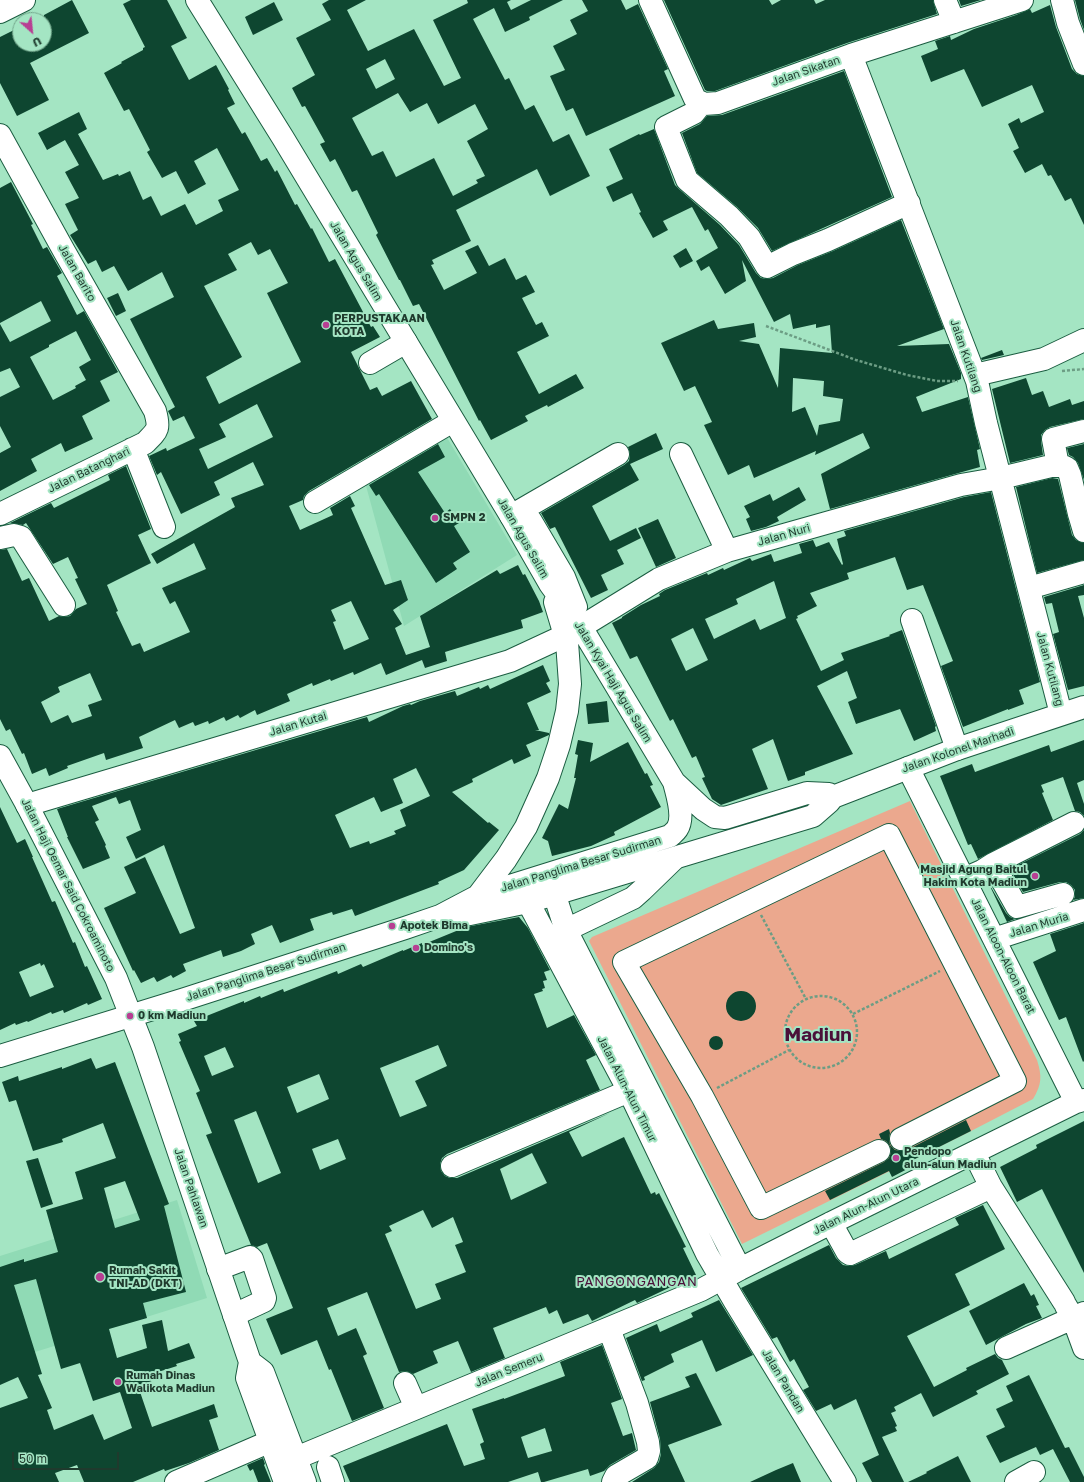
<!DOCTYPE html>
<html>
<head>
<meta charset="utf-8">
<style>
	body { margin:0 }
	#map { position:relative; width:1084px; height:1482px; overflow:hidden; background:#a4e5c3; font-family:"Golos Text",sans-serif }
	canvas { display:block }
	.north { position:absolute; left:12px; top:12px; width:40px; height:40px; box-sizing:border-box; background:#a4e5c3; border:1px solid #6fa187; border-radius:50%; rotate:153deg; font-size:11px; font-weight:700; line-height:16px; text-align:center; color:#1f3a2d }
	.north::after { content:''; display:block; margin:auto; width:14px; height:18px; background:#b83f93; clip-path:polygon(50% 0,100% 100%,50% 72%,0 100%) }
	.scale { position:absolute; left:12px; top:1452px; width:107px; height:18px; box-sizing:border-box; border:2px solid #1f3a2d; border-top:0; padding-left:5px; font-size:12px; line-height:14px; white-space:nowrap; color:#1f3a2d; -webkit-text-stroke:3px #a4e5c3; paint-order:stroke }
</style>
</head>
<body>
<div id="map">
<canvas width="1084" height="1482"></canvas>
<div class="north">U</div>
<div class="scale">50 m</div>
</div>
<script>
const context = document.querySelector('canvas').getContext('2d');
context.lineJoin = 'round';
function paint(path, color) {
  context.fillStyle = color;
  context.fill(path, 'evenodd');
}
function stroke(path, color, width, dash) {
  context.strokeStyle = color;
  context.lineWidth = width;
  context.lineCap = dash ? 'butt' : 'round';
  context.setLineDash(dash || []);
  context.stroke(path);
}
function label(font, color, halo, rows, align = 'center') {
  context.font = font + ' "Golos Text",sans-serif';
  context.lineWidth = 4;
  context.setLineDash([]);
  context.textBaseline = 'middle';
  context.strokeStyle = halo;
  context.fillStyle = color;
  for (const [text, x, y, turn = 0] of rows) {
    context.save();
    context.translate(x, y);
    context.rotate((+turn || 0) * Math.PI / 180);
    context.textAlign = isNaN(turn) ? turn : align;
    if (halo) context.strokeText(text, 0, 0);
    context.fillText(text, 0, 0);
    context.restore();
  }
}
paint(new Path2D(`
	M443,431l74,124 -113,71 -39,-144z
	M177,1200l30,98 -207,65v-107z`), '#90dab5');
paint(new Path2D(`
	M910,801l127,259c5,16 5,24 -4,39l-62,32 -229,113 -153,-303 3,-4z`), '#eba88e');
paint(new Path2D(`
	M72,0l17,33 -59,30 19,37 -32,16 -17,-33v-46l20,-10v17h24v-29z
	M131,0h36l20,38 -16,8 18,34 27,-15 13,24 -1,1 7,14 -8,4 15,26 3,-2 16,29 6,-3 8,14 2,-2 18,35 2,-1 14,25 1,-1 17,34 6,-3 36,68 2,-1 7,11 -29,15 19,38 7,-3 5,9 29,-15 21,38 -123,72 -5,5 -1,4 -14,6 11,24 33,-15 -3,-7 20,-12 5,10 -4,2 34,77 16,-5 7,20 -15,10 9,14 -7,4 11,27 24,-8 -10,-31 77,-46 3,4 18,-9 5,10 2,-1 14,27 4,11 -22,8 2,8 -78,24 2,9 -22,7 -3,-8 -36,15 -5,-12 -27,12 -1,-3 -22,9 -1,-2 -17,7 -1,-3 -25,11 3,7 -33,14 -2,-5 -15,8 -2,-3 -12,6 -2,-4 -15,7 -1,-3 -13,5 -2,-4 -14,6 -4,-8 -36,17 4,11 -37,12 -2,-7 -37,13 1,2 -19,8 -3,-8 -14,6 -8,-21 -2,1 -12,-25 -4,2 -6,-12v-169l7,-1 15,32 7,-3 20,43 10,-5 6,1 5,-1 6,-7 11,-5 -12,-25 3,-1 -10,-21 -15,7 -27,-41 -3,2 -13,-2 41,-20 3,5 56,-28 -2,-5 18,-9 25,63 -13,6 13,28 -44,22 11,26 -2,1 16,34 8,-3 4,9 46,-20 -15,-31 -5,3 -8,-16 44,-19 -12,-26 -37,21 -6,-10 84,-47 -4,-9 33,-13 -11,-23 -39,20 6,13 -39,19 -20,-42 -4,3 -8,-19 17,-8 1,3 28,-13 -11,-22 -11,5 -5,-10 7,-4 -45,-88 44,-22 -12,-25 -34,19 -14,-25 -12,6 -6,-12 -8,4 -18,-29 8,-5 -13,-26 14,-6 -14,-26 14,-7 -14,-25 -18,10 -9,-17 41,-21 8,17 -9,5 25,46 15,-6 1,2 11,-5 13,29 8,-4 10,20 24,-12 11,21 27,-14 -5,-11 21,-10 -22,-42 -23,13 12,23 -18,10 -12,-23 -14,7 -15,-26 3,-2 -21,-41 -5,2 -20,-38 18,-10 -1,-1 22,-12v-2l2,-1 -22,-43zM251,242l7,13 12,-6 18,34 -21,10 34,69 -82,42 -13,-27 36,-20 -38,-71 33,-16 -9,-16zM257,404l16,33 -65,32 -9,-20 27,-12 -7,-13zM351,601l18,38 -25,11 -11,-28 3,-1 -5,-11zM90,673l12,27 -14,5 4,11 -20,7 -4,-8 -17,8 -10,-21 19,-10 -2,-5z
	M329,0h37l-19,10 21,41 46,-22 30,57 17,-8 -28,-58 35,-17 -1,-3h44l-4,2 4,8 20,-10h32l-34,17 1,3 -25,12 -11,-24 -21,11 32,61 4,-2 16,32 9,-5 19,37 16,-8 21,42 -40,20 -13,-27 -81,41 15,31 -39,19 2,4 -3,1 13,25 33,-17 -12,-22 13,-6 11,21 16,-8 11,22 10,-5 9,17 -13,6 14,27 6,-3 7,14 -32,16 22,42 37,-20 8,14 -36,19 -1,-2 -22,11 3,5 -37,19 -11,-20 -1,1 -60,-117 -6,2 -13,-26h-1l-23,-45 2,-2 -21,-43 -5,2 -17,-33 -5,3 -10,-18 5,-2 -20,-36 -3,1 -10,-19 23,-13 -19,-37 35,-18 -9,-16zM385,59l10,20 -19,10 -10,-20zM398,93l12,19 17,-9 11,21 37,-20 13,25 -21,12 18,35 -9,4 2,3 -25,13 -19,-38 -38,19 -13,-26 -11,5 -20,-38z
	M582,0h39l5,10 12,-6 30,65 -4,2 11,25 -89,40 -13,-28 -7,3 -16,-35 15,-6 -12,-24 24,-12 -7,-14 18,-9z
	M664,0h105l3,5 9,-5h33l2,4 9,-4h108l4,14 -90,29 -132,48h-8l-2,-1z
	M959,0h22l-20,6z
	M1075,0h9v30l-4,-11z
	M274,2l9,18 -30,15 -8,-18z
	M1050,5l6,22 16,42 5,5 7,2v149l-13,-27 -6,3 -14,-26 -3,1 -6,-12 -17,9 -12,-22 6,-3 -11,-24 11,-6 2,5 23,-11 -12,-27 -50,22 -18,-38 -33,13 -10,-26 17,-7 -3,-8 15,-5 1,4 23,-11 42,-14 14,-6 2,4z
	M844,71l48,126 -120,54 -14,-23 -21,-21 -40,-34 -15,-40 18,-9 7,-8 15,-1z
	M654,129l21,56 4,4 41,36 19,20 17,28 5,5 6,1 6,-1 25,-13 35,-14 68,-31 43,109 -47,17 52,-2 12,29v6l-45,18 6,15 46,-15 12,52 -3,1 3,17 -150,42 -9,-35 49,-26 -7,-15 -48,22 1,-4 -62,27 -5,-13 -21,10 -24,-50 8,-3 -17,-36 -11,5 -23,-48 53,-23 4,9 36,-6 2,14 -17,4 20,3 19,44 2,-40 52,5 -2,-28 -14,3v-4l-23,5 -3,-15 -16,8 -32,-62 4,21 -21,13 -16,-28 -8,5 -5,-10 22,-13 -10,-19 -3,2 -13,-24 -29,14 5,9 -15,8 -14,-25 2,-1 -9,-19 -19,9 -7,-15 17,-8 -14,-30 30,-15 1,1zM793,378l31,3 -1,15 20,3 -3,22 -21,4 -2,11 -12,-29 -13,5z
	M11,182l22,42 -2,1 12,24 4,-2 15,26 -5,3 20,39 7,-4 34,61 -18,9 10,20 -28,15 11,23 -28,13 -4,-9 -30,16 6,12 -37,20v-38l11,-6 -11,-21v-29l20,-10 -10,-19 -10,4v-48l10,18 41,-21 -10,-20 -41,22v-135zM76,331l15,29 -12,7 7,13 -11,6 1,2 -23,12 -23,-43 19,-10v-2z
	M686,248l7,13 -13,7 -7,-12z
	M118,293l8,18 -10,5 -9,-18z
	M1002,350l2,5 -22,5 -1,-2z
	M1026,378l6,17 11,-4 6,16 21,-8 2,6 12,-4v18l-34,8 -5,3 -4,5v6l2,14 -33,8 -18,-74z
	M656,433l7,16 -33,15 9,16 -47,26 18,35 26,-13 5,10 -24,12 7,14 -23,11 7,15 -17,8 -36,-71 -5,2 -9,-16 83,-48 5,-4 1,-7 -2,-7z
	M438,444l7,13 -27,15 27,41 5,-4 9,14 -5,3 16,26 -17,11 4,6 -21,14 -57,-89 -3,2 -7,-11z
	M1084,444v36l-6,-17 -5,-6 -4,-2 -2,-7z
	M1052,478l6,1 14,56 4,5 8,3v17l-47,13 -21,-86z
	M799,487l7,13 -29,17 2,4 -13,6 -15,4 -5,-12 4,-2 -6,-11 26,-12 3,7z
	M991,492l49,190 -21,8 5,14 -16,6v-1l-45,18 -22,-61 12,-5 -30,-76 -16,5 -12,-33 -48,16 2,6 -39,14 7,13 -20,10 1,2 -2,1 25,52 23,-11 -3,-7 49,-17 -1,-1 13,-5 34,96 -1,1 1,4 -22,10 -14,-32 -44,15 -8,-22 9,-4 -10,-27 -30,15 36,68 -48,18v3l-17,6 -15,-42 -21,10 16,40 -47,16 -9,-6 -10,-21 3,-1 -9,-21 -4,2 -19,-39 -3,2 -33,-65 -7,3 -18,-36 10,-5v-1l19,-12 19,-9 -1,-2 6,-4 42,-17 1,2 15,-7 1,2 26,-12 2,3 19,-7 3,8 28,-9 -3,-9 14,-4 3,7 13,-5 13,23 1,-1 -6,-25 9,-3 -2,-5 120,-34zM774,581l12,37 -26,12 -5,-11 -41,20 -9,-20 33,-15 -2,-5zM693,628l15,32 -22,11 -15,-32z
	M658,519l18,39 -20,9 -18,-39z
	M1084,585v10l-6,1 6,22v68l-16,4 -15,-56 6,-2 -7,-29 -6,1 -2,-7z
	M543,665l7,16 -4,2 5,9 -24,11 12,27h-4l14,3v2l-23,10 5,11 -17,8 -2,-5 -40,20 1,3 -21,10 36,31 1,-1 10,8 -35,40 -26,12 1,2 -84,32 -3,-7 -19,6 -1,-3 -22,7 4,11 -34,13 -8,-18 -21,9 4,10 -14,7 -18,6 -2,-7 -38,14 3,7 -13,7 -2,-3 -14,7 -3,-5 -13,6 -7,-13 -1,1 -29,-63 32,-15 -12,-26 21,-10 35,77 15,-6 -31,-83 -28,14 -10,-22 15,-7 -11,-30 -11,4 -3,-7 -24,9 7,14 -4,2 11,23 -1,1 5,12 -27,11 -16,-32h1l-11,-28 310,-92 2,5 34,-16 7,-2 1,1 9,-4 35,-10 2,5 22,-9 1,2 8,-4 2,4zM416,768l14,28 -30,14 6,16 -12,5 2,3 -26,10 -1,-3 -19,7 -15,-33 39,-18 7,15 22,-9 -10,-24z
	M607,701l2,21 -21,2 -2,-20z
	M578,740l15,3 -3,19 38,-20 17,32 2,-1 6,12 -3,1 11,21 -47,25 1,3 -24,11 -39,10 -4,-15 -6,-3 17,-34 9,5 8,-31h-2l4,-23 -3,-1z
	M1084,740v40l-7,3 7,21v12l-4,-4 -5,-1 -12,-34 -22,8 3,7 -2,1 11,27 -75,39 -7,-15 -3,1 -28,-69 32,-12 3,8 74,-27 2,7z
	M0,807l17,36 8,-4 8,18h-1l20,45 3,-1 18,42 2,-1 10,25 2,-1 15,33 -14,6 -1,-2 -23,10 -1,-3 -11,4 -1,-2 -23,10 -1,-1 -11,4 -1,-2 -15,7zM40,963l1,3 3,-2 10,23 -24,10 -11,-25z
	M1084,830v68l-11,2 2,-3v-7l-4,-5 -5,-3h-6l-37,10 -13,-23 70,-35z
	M988,882l18,31 4,4 5,2 -8,3z
	M519,917l9,11 22,42 -6,2 3,8 -4,1 2,7 -3,1 1,2 -9,3 13,34 27,-13 22,40 -10,5 14,30 -153,64 -5,4 -2,6 1,7 4,5 5,2h7l153,-65 -41,19 13,25 42,-20 27,57 4,-2 1,3 3,-2 27,54 -3,1 13,27 -59,28 -2,-3 -43,21 -4,-7 -25,10 -6,-14 -8,4 -3,-7 -53,21 12,30 -34,14 -13,-31 -25,10 5,12 -25,11 -7,-3 -7,1 -32,-80 -40,16 11,28 18,-8 11,26 -4,2 21,52 -32,13 -21,-52 -2,1 -12,-30 -36,15 -15,-36 27,-11 -26,-65 -10,4 -6,-2 -45,-110 6,-2 -16,-40 4,-2 -21,-49 2,-1 -3,-7 19,-8 -3,-5 50,-20v2l16,-7 1,2 22,-9 1,3 53,-21 1,3 23,-10 2,3 40,-17v1l19,-8v2l44,-18zM438,1045l9,21 -32,15 12,25 -27,11 -20,-49zM225,1047l9,20 -22,9 -8,-20zM319,1074l10,25 -32,14 -10,-26zM256,1111l25,62 -23,10 -24,-63zM338,1139l8,20 -26,11 -8,-21zM532,1153l15,30 -36,17 -11,-31zM423,1210l9,18 21,-11 10,25 -8,3 11,27 -31,12 6,15 -25,10 -31,-75 7,-3 -3,-5z
	M1084,923v138l-1,1 -17,-45 -7,3 -26,-58 23,-11 -6,-17z
	M726 1006a15 15 0 1 1 30 0a15 15 0 1 1-30 0Z
	M709 1043a7 7 0 1 1 14 0a7 7 0 1 1-14 0Z
	M91,1058l5,11 19,-7 54,142 -5,2 22,86 -43,11 4,15 -38,11 8,29 30,-10 -5,-23 20,-5 6,31 21,-8 6,15 -19,6 1,2 -19,6 2,6 -22,8 14,41 62,-23 4,13 -9,3 10,30 -30,13 -24,8 -1,-2 -31,13h-49l-7,-17 -22,8 4,9h-59v-74l28,-10 -10,-21 -18,8v-118l24,-8v3l34,-10 -12,-42 37,-11 -8,-27 41,-14 -13,-35 -41,16 1,3 -30,9 -17,-51 -7,2 -7,-20 16,-6 1,5 43,-14v2zM125,1181l15,39 -25,8 -11,-40zM36,1279l25,90 19,-6 13,38 27,-9 12,36 -28,12 -11,-26 -39,16 -7,-20 5,-2 -14,-33 4,-1 -28,-89z
	M966,1120l5,11 -60,30 2,5 -21,11 -3,-6 -59,29 -5,-9 59,-29 5,-4 2,-6 -1,-6 -4,-5 -5,-2 -2,-5 10,-5 1,4 -1,6 1,6 5,5 6,1 6,-1z
	M1084,1121v152l-42,-84 -25,13 -17,-35 37,-19 -1,-3z
	M38,1158l15,46 -12,4 -15,-47z
	M983,1205l22,44 -50,25 15,31 -63,31 27,51 33,-17 -1,-2 29,-14 3,4 4,2 7,14 -33,17 2,3 -45,23 -12,-24 -27,14 2,4 -5,2 6,13 -2,1 2,4 -15,6 22,45h-32l-10,-19 17,-8 -23,-56 -22,11 -3,-6 -15,7 -13,-21 6,-3 -15,-28 -4,3 -13,-25 -5,2 -31,-51 88,-43 7,13 7,7 6,1 6,-1 31,-14 3,8 70,-34 -4,-7z
	M1024,1283l7,13 3,-2 5,11 -3,1 6,12 -16,6 -40,21 -17,-34z
	M719,1300l34,55 -37,17 -14,-32 -31,14 3,8 -30,15 1,3 -3,1 -16,-43 31,-14 3,8 33,-15 -2,-4z
	M602,1345l20,54 -11,4 12,33 9,-3 4,17 -26,15 -6,6 -14,5 -2,-7 -44,13h-3l-3,-10 -30,10h-158l-7,-16 104,-42 17,42 21,-7 -5,-15 4,-2 -12,-33 32,-11v1l61,-23 -5,-14zM545,1428l7,23 -24,7 -7,-21z
	M696,1373l26,52 -54,20 17,37h-53l22,-14 5,-6 2,-8 -1,-15 -10,-37 40,-15 -5,-10z
	M1029,1375l36,73 4,-1 15,30v5h-14l-17,-33 -13,6 -4,-8 -36,16 -14,-27 19,-9 -9,-18 17,-8 -7,-15z
	M958,1456l13,26h-63l19,-9 -1,-1z
	M263,1458l2,6 -1,1 7,17h-13l-5,-13 -3,2 -3,-6z
	M793,1463l8,19h-51l26,-12z`), '#0e4630');
const minor = new Path2D(`
	M650,0l45,99 9,5 14,-1 133,-48 171,-55
	M945,0l9,22
	M1062,0l6,23 16,41
	M0,12l24,-12
	M851,55l126,326 9,42 75,291
	M702,103l-8,10 -28,14 21,53 42,36 20,21 18,30 26,-13 35,-14 81,-37
	M0,135l64,116 91,160c5,18 3,19 -10,32l-145,71
	M370,363l36,-21
	M975,375l69,-16 40,-19
	M132,449l4,7 28,71
	M681,454l46,97
	M1058,466l-5,-27 31,-8
	M315,502l138,-81
	M511,516l107,-62
	M0,538l14,-3 7,2 43,68
	M1029,588l55,-16
	M912,620l45,129
	M581,627l78,-48 68,-28 234,-66 40,-7 50,-12h12l4,2 3,7 9,39 5,17
	M908,768l168,334
	M27,805l483,-144 56,-26
	M993,864l24,43 46,-13
	M964,879l18,-8 11,-7 81,-41
	M554,893l12,37 174,339
	M528,902l101,189 78,163 28,48 110,180
	M566,930l67,-32 9,-8 33,-32
	M994,939l90,-29
	M879,1151l-118,57 -59,-112 -78,-134 265,-127 126,246 -114,58
	M974,1153l17,34 73,115
	M452,1166l177,-75
	M831,1223l16,29 3,2 141,-67
	M218,1269l32,-12 2,2 13,39 -1,3 -30,14
	M1066,1306l7,12 11,30
	M609,1329l28,74 11,39 1,9 -2,7 -31,18 -3,6
	M1006,1348l78,-35
	M405,1383l11,25
	M296,1458l405,-168 39,-21 91,-46 245,-121 8,-2
	M328,1467l5,15
	M176,1482l95,-41
	M1016,1482l18,-10`);
const major = new Path2D(`
	M197,0l86,138 228,378 39,68 31,43 93,155 29,27 12,8 10,1 82,-25 22,1 4,3
	M531,521l33,56 12,30
	M0,756l27,49 89,173 27,69 107,315 -3,16 38,104
	M478,896l28,-37 20,-32 22,-49 11,-33 8,-34 3,-27 -3,-42 -12,-40
	M449,916l21,-2 58,-12 285,-86 16,-14 4,-5 124,-48 127,-42
	M0,1056l185,-57 220,-71 35,-12 38,-20 192,-60c2,-2 5,-4 7,-7 8,-12 0,-34 -3,-47
	M250,1362l13,10 42,110`);
stroke(minor, '#1b5d41', 24);
stroke(major, '#1b5d41', 24);
stroke(new Path2D(`
	M766,326l90,34 51,15 30,6h21
	M1062,371l22,-2
	M761,915l45,84
	M785 1032a36 36 0 1 1 72 0a36 36 0 1 1-72 0Z
	M853,1014l87,-43
	M717,1088l72,-38`), '#6c9d84', 2.5, [3, 2]);
stroke(minor, '#fff', 22);
stroke(major, '#fff', 22);
for (const [x, y, r, color] of [
	[326,325,4,"#b83f93"],
	[435,518,4,"#b83f93"],
	[1035,876,4,"#b83f93"],
	[392,926,4,"#b83f93"],
	[416,948,4,"#b83f93"],
	[130,1016,4,"#b83f93"],
	[896,1158,4,"#b83f93"],
	[100,1277,5,"#b83f93"],
	[118,1382,4,"#b83f93"]
]) {
  const dot = new Path2D();
  dot.arc(x, y, r, 0, 2 * Math.PI);
  context.fillStyle = color;
  context.fill(dot);
  stroke(dot, '#a4e5c3', 1.5);
}
label('11px', '#1f3a2d', '#a4e5c3', [
	["Jalan Sikatan",806,71,-19],
	["Jalan Agus Salim",356,261,59],
	["Jalan Barito",77,273,60],
	["Jalan Kutilang",966,356,71],
	["Jalan Batanghari",89,470,-26],
	["Jalan Nuri",784,535,-16],
	["Jalan Agus Salim",523,538,60],
	["Jalan Kutilang",1050,669,75],
	["Jalan Kyai Haji Agus Salim",613,682,59],
	["Jalan Kutai",298,724,-17],
	["Jalan Kolonel Marhadi",958,750,-19],
	["Jalan Panglima Besar Sudirman",581,864,-17],
	["Jalan Haji Oemar Said Cokroaminoto",68,885,63],
	["Jalan Muria",1039,925,-17],
	["Jalan Aloon-Aloon Barat",1003,956,63],
	["Jalan Panglima Besar Sudirman",266,972,-18],
	["Jalan Alun-Alun Timur",627,1089,63],
	["Jalan Pahlawan",191,1188,71],
	["Jalan Alun-Alun Utara",866,1206,-26],
	["Jalan Semeru",509,1370,-22],
	["Jalan Pandan",783,1381,59]
]);
label('bold 11px', '#1f3a2d', '#a4e5c3', [
	["PERPUSTAKAAN",334,319],
	["KOTA",334,332],
	["SMPN 2",443,518],
	["Masjid Agung Baitul",1027,870,"right"],
	["Hakim Kota Madiun",1027,883,"right"],
	["Apotek Bima",400,926],
	["Domino's",424,948],
	["0 km Madiun",138,1016],
	["Pendopo",904,1152],
	["alun-alun Madiun",904,1165],
	["Rumah Sakit",109,1271],
	["TNI-AD (DKT)",109,1284],
	["Rumah Dinas",126,1376],
	["Walikota Madiun",126,1389]
], 'left');
context.letterSpacing = '1px';
label('13px', '#4a1039', '#a4e5c3', [
	["PANGONGANGAN",637,1282]
]);
context.letterSpacing = '0px';
label('bold 19px', '#4a1039', '#a4e5c3', [
	["Madiun",818,1035]
]);
</script>
</body>
</html>
